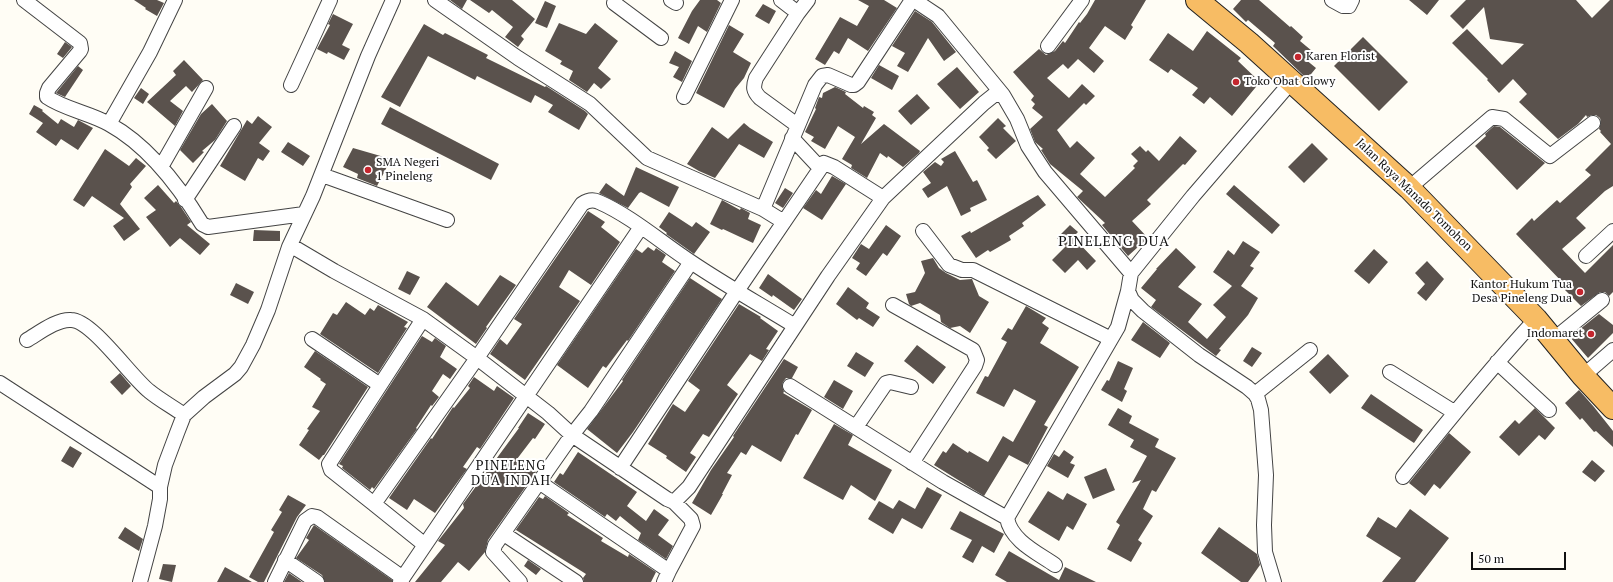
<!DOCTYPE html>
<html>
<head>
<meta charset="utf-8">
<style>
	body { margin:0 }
	#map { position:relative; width:1613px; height:582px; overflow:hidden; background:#fffdf5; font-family:"PT Serif",serif }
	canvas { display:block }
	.scale { position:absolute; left:1471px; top:552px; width:95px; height:18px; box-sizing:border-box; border:2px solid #111; border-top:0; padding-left:5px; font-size:12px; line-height:14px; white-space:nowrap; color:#111; -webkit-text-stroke:3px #fff; paint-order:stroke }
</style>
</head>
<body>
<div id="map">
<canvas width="1613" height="582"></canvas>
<div class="scale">50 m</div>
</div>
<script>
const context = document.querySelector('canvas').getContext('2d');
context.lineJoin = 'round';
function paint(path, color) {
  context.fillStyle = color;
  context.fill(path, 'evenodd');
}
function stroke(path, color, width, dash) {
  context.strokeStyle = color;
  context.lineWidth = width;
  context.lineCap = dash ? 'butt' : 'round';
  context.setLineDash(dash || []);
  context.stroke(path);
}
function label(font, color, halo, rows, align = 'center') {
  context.font = font + ' "PT Serif",serif';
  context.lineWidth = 4;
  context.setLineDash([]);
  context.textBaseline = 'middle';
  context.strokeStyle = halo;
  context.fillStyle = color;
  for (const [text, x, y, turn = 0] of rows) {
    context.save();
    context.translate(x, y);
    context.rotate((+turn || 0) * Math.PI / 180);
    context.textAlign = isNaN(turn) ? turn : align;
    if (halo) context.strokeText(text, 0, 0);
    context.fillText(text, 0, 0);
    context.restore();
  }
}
paint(new Path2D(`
	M134,0h23l7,3 -7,13 -12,-7 1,-1z
	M450,0h17l-5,9z
	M470,0h42l23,19 -14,17 3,3 -6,8 -13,-10 8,-10 -21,-17 -3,3z
	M700,0h17l4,3 -14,29 -9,-6 -9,18 -11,-6 14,-27z
	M858,0h26l13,8 -29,43 -20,-13 -9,16 -5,-3 -9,14 -10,-6 25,-42 17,9 12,-20z
	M1095,0h51l-15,25 2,2 -8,13 -20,-14 -16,22 15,13 -10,12 -16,-14 -10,10 -5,-5 -16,14 22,20 13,-14 13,12 -9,9 -2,-2 -27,27 13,18 7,-7 18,17 -15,16 25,23 30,-29 -2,-2 5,-5 -7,-7 9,-8 6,6 2,-2 11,11 21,-25 17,15 -12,14 -2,-1 -36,36 4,4 -19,17 16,17 -20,18 -26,-31 3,-2 -28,-26 6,-6 -33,-27 -9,-14 2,-1 -8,-7 -5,-13 13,-12 -11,-9 3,-4 -4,-4 3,-4 -21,-24 26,-23 7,6 9,-4 8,-10 2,2 14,-21 1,1 7,-9z
	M1241,0h18l31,27 1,-1 12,11 -3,4 12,10 -7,8 11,9 -9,11 -34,-33 2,-3 -27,-23 -2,2 -13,-13z
	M1409,0h30l-12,15z
	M1466,0h110l16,18 18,-18h3v186l-8,5 -29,27 10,10 -24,21 23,24 28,-28v47l-4,4 -4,-4h-5l-19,14 -18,-18 2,-3 -49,-51 16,-16 2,3 23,-21 3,3 31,-28 -6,-5 26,-26 -11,-12 1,-1 -2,-2 2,-7 -1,-4 -4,-3h-4l-5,2 -1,-2 -8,9 -20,15 -39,-37 8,-8 -14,-15 -14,14 -12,-13 1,-1 -36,-36 15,-14 35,36 22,-21 -34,-5 -6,-32 -21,22 -13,-13z
	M545,1l11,5 -9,22 -12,-5z
	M763,4l13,7 -7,13 -14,-8z
	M915,11l17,11 24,30 -12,9 -16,-23 -20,34 -11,-6 8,-13 -13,-7z
	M333,14l20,10 -11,21 8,4 -6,11 -16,-8 -1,2 -10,-5 13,-24 -2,-1z
	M559,23l27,11 9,-11 23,18 -20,27 13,11 -10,10 -7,-6 -7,9 -18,-12 4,-9 -13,-7 2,-3 -17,-10z
	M424,24l19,11 2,-2 43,22 -2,3 59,29 1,-1 39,25 3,3 -9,16 -31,-18 5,-7 -18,-10 -4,8 -54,-27 -2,4 -47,-24 -28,51 -19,-10z
	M729,25l15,9 -11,18 18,11 -7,15 -9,11 -11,19 -28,-15z
	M1207,31l34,27 -3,3 22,21 -28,34 -22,-19 -6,7 -12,-9 6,-7 -27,-19 -3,4 -19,-13 19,-27 25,18z
	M1363,37l45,45 -29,29 -45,-45z
	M65,42l7,5 -9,11 -6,-4z
	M675,51l17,10 -10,21 -9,-5 6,-10 -10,-4z
	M184,60l19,20 -11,12 -6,-6 -16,15 13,10 -8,15 -28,-24 29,-27 -3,-4z
	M879,65l20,11 -7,14 -21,-12z
	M78,66l5,4 -18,27 -9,-4z
	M957,67l22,25 -19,17 -23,-25z
	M835,87l11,5 -1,2 18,14 1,-2 10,6 -2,3 4,3 -15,26 23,-20 36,27 -1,2 -16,14 -15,-11 -1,2 -7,-5 -13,25 -16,-10 1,-3 -10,-6 13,-22 -17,-11 -13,23 -14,-8 3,-4 -9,-5 11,-23 -1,-1 4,-11 3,1 1,-5z
	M141,88l8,6 -6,10 -9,-6z
	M917,94l13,14 -19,17 -13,-14z
	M212,104l15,17 -12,19 -13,11 2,1 -11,11 -13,-13 21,-36z
	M34,105l9,5 -1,1 16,13 3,-5 13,8 4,-7 15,8 -15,22 -17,-11 -5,7 -20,-14 7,-9 -14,-9z
	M390,107l109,57 -8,16 -110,-56z
	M258,116l14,11 -13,16 11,8 -7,10 -5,-3 -13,23 -25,-15 27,-46 5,4z
	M998,118l8,8 -3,2 13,13 -20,18 -9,-9 2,-2 -10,-11z
	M744,123l6,5 23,14 -9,16 -25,-14 -24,34 -16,-7 -12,-7 25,-37 16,12z
	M1494,126l6,1 45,36 -28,27 -42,-44 11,-10 -1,-2z
	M288,142l22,14 -7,10 -22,-14z
	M1312,143l16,16 -24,24 -16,-16z
	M353,148l38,11 -14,27 -20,-8 1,-4 -15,-7z
	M105,149l24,17 7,-8 10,8 -16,18 2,3 -12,17 20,25 -16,12 -11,-15 11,-8 -32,-22 -8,11 -11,-7z
	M955,151l18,31 4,-2 10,20 -17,8 1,3 -10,5 -14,-30 -19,12 -6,-9 9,-6 -8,-11 12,-10 6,4 3,-4 -3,-3z
	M636,167l43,20 -10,20 -28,-15 -2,1 -11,15 -29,-15 7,-10 18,13z
	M832,176l14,8 -24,36 -19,-12 13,-18 5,4z
	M158,185l16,18 2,-2 5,6 10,15 -4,3 23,19 -10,11 -20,-17 -10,9 -24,-30 10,-7 -12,-12z
	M1234,185l46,40 -8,9 -46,-40z
	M785,188l8,5 -10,15 -8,-5z
	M1038,195l8,10 -24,18 2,3 -15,10 2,4 -21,12 -2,-2 -12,8 -15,-22 9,-5 1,2z
	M722,200l18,10 1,-2 9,5 -2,6 13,6 -8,18 -30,-14 -1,1 -12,-6z
	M588,211l17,11 -4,5 19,15 -29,43 -22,-15 -10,17 21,14 -55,79 -35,-26 10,-15 7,6 15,-21 -8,-5z
	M669,212l23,15 4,-5 14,10 -16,22 -28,-20 1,-1 -8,-6z
	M886,225l15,11 -14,20 -4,-3 -17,23 -10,-7 4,-6 -8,-5 9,-14 8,5z
	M1070,225l8,7 -5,5 23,24 -9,9 -9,-10 -13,13 -13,-13 14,-14 -9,-8z
	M254,230l26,1v10h-27z
	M1243,241l17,11 -10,14 4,2 -13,18 17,12 -10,17 -29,34 2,1 -5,6 -65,-49 5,-7 -15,-12 16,-19h-1l20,-21 20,19 -18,20 24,17 -14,18 19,17 19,-22 -13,-12 19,-19 -19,-14 15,-22 6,5z
	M648,247l6,4 2,-3 10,7 -4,7 13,9 -47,70 -1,-1 -21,28 -3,-2 -15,22 -31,-23 79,-116 6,4z
	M1374,249l14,13 -19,22 -15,-13z
	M933,258l6,10 7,5 14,7 12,-1 7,17 10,6 -19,31 -10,-7 -10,2 -9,-6 -1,-7 -20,-12 -9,3 -2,-2 -3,-10 9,-2 10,-19 -4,-12z
	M1427,261l17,18 -18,22 -9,-8 8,-9 -10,-11z
	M407,271l13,6 -10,18 -12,-6z
	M768,274l34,25 -8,11 -21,-15 -1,2 -13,-9z
	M500,275l16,10 -30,42 1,1 -11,16 -49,-37 19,-25 32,24z
	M690,278l32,21 -89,133 -16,21 -30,-24 36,-48 -1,-1z
	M236,283l18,9 -6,12 -18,-9z
	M848,287l21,16 -3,5 14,9 -7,10 -14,-9 -2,2 -21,-16z
	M346,302l19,13 5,-7 4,3 4,-6 30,17 -4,5 3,1 -29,45 -58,-39 13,-21 4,2z
	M739,304l22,13 -1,1 18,13 -12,18 3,1 -7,11 -12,-7 -23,31 11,9 -29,43 -6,-3 -13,19 6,4 -10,15 -20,-14 1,-2 -19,-12 25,-40 12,8 15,-22 -12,-9z
	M1026,306l20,12 -4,5 7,5 -9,15 39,24 -35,58 4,2 -20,38 -19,-10 -25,41 -50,-31 9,-14 3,2 7,-10 15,10 1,-2 19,11 15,-26 10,6 23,-41 -22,-12 -10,18 -28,-14 9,-17 3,1 19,-35 -6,-3 7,-11 4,2z
	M1599,314l14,11v8l-25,25 -18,-21z
	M1143,322l27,21 -10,15 -29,-18z
	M422,336l10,6 3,-4 11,8 -6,11 17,12 -7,10 -7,-5 -11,17 7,6 -7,9 -1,-1 -15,23 1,1 -43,60 -2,-2 -2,3 -28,-22 1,-2 -4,-2z
	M917,345l29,22 -13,17 -29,-23z
	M1252,347l10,6 -10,14 -9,-6z
	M315,351l53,36 -44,68h-1l-4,5 -20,-15 10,-15 -2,-1 13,-18 -8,-4 14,-23 -6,-4 1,-1 -17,-12z
	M856,352l18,11 -9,14 -18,-11z
	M1328,354l21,22 -19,18 -21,-22z
	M784,359l14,8 -6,11h-6l-3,4 -1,4 2,6 -1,1 29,17 -14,25 -2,-1 -15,28 -29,-17 -6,10 -5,-3 -14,21 5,2 -10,19h1l-12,21 -19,-12 19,-33 23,-33 -1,-1z
	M1118,361l15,7 -9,21 3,2 -5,11 -21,-12 6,-10 2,1z
	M120,373l11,13 -9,9 -12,-13z
	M474,377l20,14 3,-5 17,12 -34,51 -3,-2 -14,20 4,2 -32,44 -21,-14 -7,11 -18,-12 42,-60 1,1 21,-32 1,1 16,-20 -2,-2z
	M834,380l19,11 -10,18 -19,-12z
	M1579,390l15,17 19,24v16l-17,-16 -2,1 -12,-14 -2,2 -15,-17z
	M1371,394l52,36 -9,13 -53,-35z
	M1118,408l14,8 -3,7 30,16 -4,8 21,11 -20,34 -4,-2 -9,19 10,7 -15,24 4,3 -11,19 -24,-13 13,-24 -4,-3 25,-42 -9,3 15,-27 -17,-9 4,-7 -26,-15z
	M1535,408l20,20 -10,12 -6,-5 -20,21 -20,-19 16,-17 4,4z
	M528,413l17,11 -10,15 -2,-1 -16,21 19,13 -48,68 -3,12 -16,19 -11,-9 -17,20h-26l30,-37 -7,-4 26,-33 -1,-4 56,-76h-1z
	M834,424l19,11 -5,10 44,25 -17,31 -24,-16 -8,15 -40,-22z
	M1449,433l22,19 -31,37 -6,-5 -9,12 -16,-13z
	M70,446l12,7 -9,15 -12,-7z
	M1064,450l10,7 -4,6 5,2 -7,13 -21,-12 7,-12 5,3z
	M578,452l59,40 -10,14 19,15 8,-12 15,11 -11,15 15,11 -7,13 -28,-19 3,-7 -21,-17 -4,5 -9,-7 -2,3 -51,-35 6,-9 3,2z
	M1592,460l13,11 -10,11 -13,-10z
	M1106,468l9,22 -22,9 -9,-22z
	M927,487l15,8 -20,34 -20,-11 -9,16 -25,-15 11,-18 14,8 6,-9 16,9z
	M1048,491l15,9 4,-7 20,11 -14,26 -6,-4 -8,15 -31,-19z
	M288,495l18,10 -9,12 -33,65h-6l-9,-5 25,-45 -3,-2 11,-18 -3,-2z
	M545,496l24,17 -2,2 36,23 -2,3 27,16 1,-3 27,18 -5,10h-67l-1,-4 3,-4 -70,-44 -1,1 24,-34 4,2z
	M1410,509l39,29 -34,44h-33l19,-24 -35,-22 12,-19 18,11z
	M960,511l44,23 -10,19 -12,-7 -9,17 -11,-6 10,-17 -22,-11z
	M314,525l78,55v2h-67l-3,-7 -26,-17 13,-18 -3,-2z
	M125,527l18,12 -4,12 -21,-13z
	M1219,527l38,27 3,11 -12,17h-7l-40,-29z
	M1009,551l50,29 6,-13 31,15h-89l-12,-7z
	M528,560l13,9 -5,6 -12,-9z
	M163,564l13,1 -4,17 -13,-3z
	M225,567l27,15h-35z
	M289,573l13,9h-18z`), '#5a524d');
const minor = new Path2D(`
	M24,0l56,43 1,6 -1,2 -31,37 -2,5v4c17,12 43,16 62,27 40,22 70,62 93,100l6,3 96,-13
	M435,0l83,58 72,46 57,54 116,51 21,13
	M671,0l5,3
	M781,0l17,13 10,-13
	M914,0l24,16 65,79
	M1332,0l11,6h6l3,-6
	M614,3l47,35
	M1048,46l34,-46
	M291,85l39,-85
	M684,97l48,-97
	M109,124l41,-72 25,-52
	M797,125l-37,-27c-7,-7 -7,-11 -4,-20l42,-65
	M792,138l28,30
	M161,167l45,-79
	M322,175l125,45
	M1409,188l83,-71 12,2 46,37 43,-33
	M185,200l49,-74
	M763,209l52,-124 7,-9 6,-1 23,10h3l4,-3 54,-82
	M641,227l-216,318 -51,-41 103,-146 105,-154c6,-4 11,-5 17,-2 32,14 63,41 92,60 34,23 70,43 104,64
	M923,231l26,34 13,5h11l138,69
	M290,245l44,26 89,48 54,39 71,55 24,22 95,64 7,3 15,-15 139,-211 55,-78 101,-95 10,-8h9l14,24 11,27 17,26 86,101
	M1586,256l27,-25
	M1128,291l4,9 11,11 56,44 48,32 8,7 3,5 3,11 5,65 -2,50 1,27 9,30
	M893,305l80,45 4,10 -2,6 -63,97
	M312,339l68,46
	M27,340c12,-7 30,-21 44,-20 21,0 60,57 78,71 11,9 24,16 35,24
	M1553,340l49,-40
	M1497,362l52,48
	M1390,372l64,40
	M1583,376l30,-26
	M0,383l160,104
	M790,386l153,96 64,36 111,-191 10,-36 3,-18 62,-77 99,-115
	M1255,394l55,-44
	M856,427l30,-44 4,-1 21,5
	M620,468l117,-177 87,-128 10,4 49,31
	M1403,477c43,-54 86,-107 133,-158
	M539,482l130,89
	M374,504l-43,-34 -2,-6 94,-145
	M1007,518c4,23 31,35 48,47
	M504,534l72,48
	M285,560l32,22
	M140,582l15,-56 5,-27v-12l5,-22 12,-32 7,-18 20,-18 31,-23 6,-7 12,-22 15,-35 21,-63 24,-51 55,-140 25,-56
	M275,582l30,-61 7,-5 5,1 86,61
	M400,582l25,-37
	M520,582l-27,-30 2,-7 77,-110 19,-24 100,-149
	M664,582l5,-11 24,-45 -2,-7 -17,-17`);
const trunk = new Path2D(`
	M1197,0l52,43 160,145 127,131 47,57 30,32`);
stroke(minor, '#444', 16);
stroke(trunk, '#222', 24);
stroke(minor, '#fff', 14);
stroke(trunk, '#f7bc64', 22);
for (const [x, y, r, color] of [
	[1298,57,4,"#c4262e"],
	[1236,82,4,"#c4262e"],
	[368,170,4,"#c4262e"],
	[1580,292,4,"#c4262e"],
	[1591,334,4,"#c4262e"]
]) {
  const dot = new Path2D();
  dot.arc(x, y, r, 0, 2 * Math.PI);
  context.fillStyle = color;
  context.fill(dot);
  stroke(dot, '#fff', 1.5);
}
label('12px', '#111', '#fff', [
	["Karen Florist",1306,57],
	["Toko Obat Glowy",1244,82],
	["SMA Negeri",376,163],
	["1 Pineleng",376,177],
	["Kantor Hukum Tua",1572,285,"right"],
	["Desa Pineleng Dua",1572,299,"right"],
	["Indomaret",1583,334,"right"]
], 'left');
label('12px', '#111', '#fff', [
	["Jalan Raya Manado Tomohon",1414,195,44]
]);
context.letterSpacing = '1px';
label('13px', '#111', '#fff', [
	["PINELENG",511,466],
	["DUA INDAH",511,481]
]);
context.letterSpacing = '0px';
context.letterSpacing = '1px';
label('14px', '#111', '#fff', [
	["PINELENG DUA",1114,242]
]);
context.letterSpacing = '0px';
</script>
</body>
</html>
